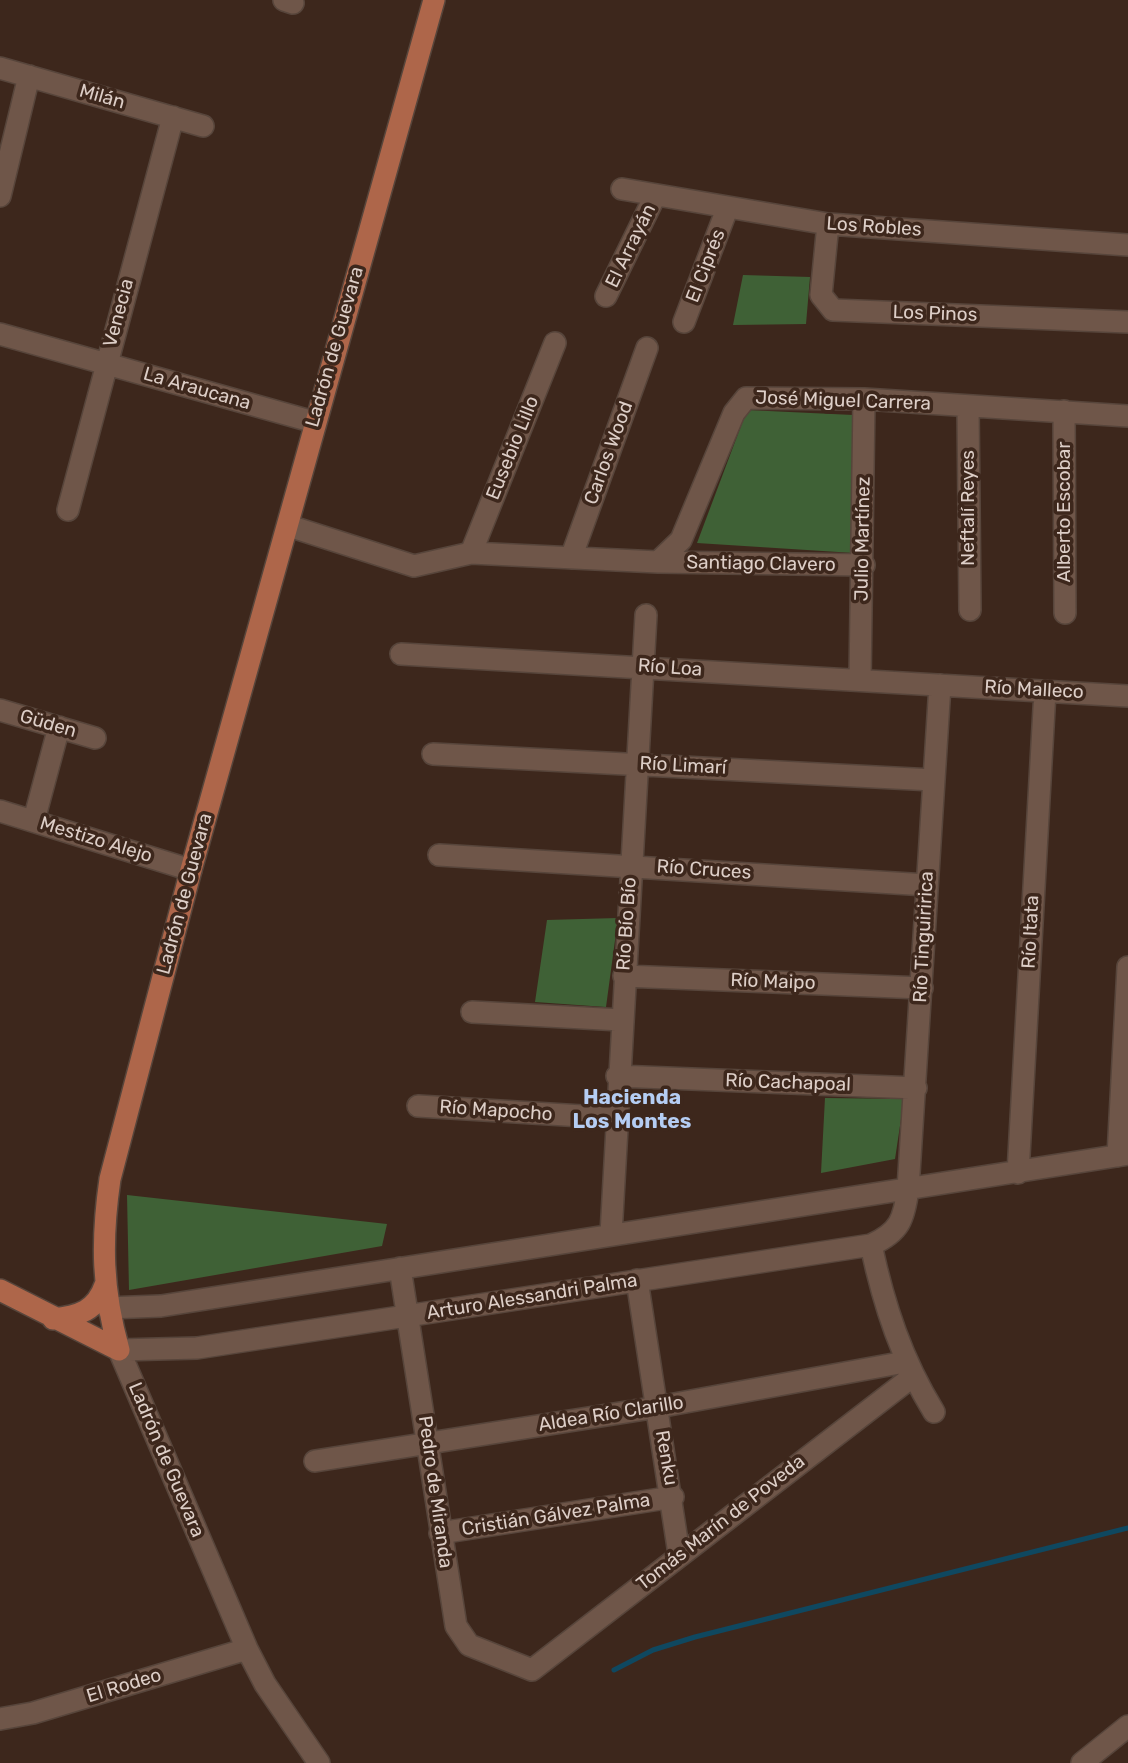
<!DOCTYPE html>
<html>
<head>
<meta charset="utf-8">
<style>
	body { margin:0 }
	canvas { display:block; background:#3d271c }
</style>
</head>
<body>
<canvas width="1128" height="1763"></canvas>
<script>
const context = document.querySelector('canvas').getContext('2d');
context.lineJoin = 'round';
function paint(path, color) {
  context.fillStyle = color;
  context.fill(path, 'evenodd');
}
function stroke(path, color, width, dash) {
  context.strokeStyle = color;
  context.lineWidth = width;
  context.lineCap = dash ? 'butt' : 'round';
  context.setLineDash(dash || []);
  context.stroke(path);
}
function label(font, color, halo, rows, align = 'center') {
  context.font = font + ' Rubik,sans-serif';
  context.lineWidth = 7;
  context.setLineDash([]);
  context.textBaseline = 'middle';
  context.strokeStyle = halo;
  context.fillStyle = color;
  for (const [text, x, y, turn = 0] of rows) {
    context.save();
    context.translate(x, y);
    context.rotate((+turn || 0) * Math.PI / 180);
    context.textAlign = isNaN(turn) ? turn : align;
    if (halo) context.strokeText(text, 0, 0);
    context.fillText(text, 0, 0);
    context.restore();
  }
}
paint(new Path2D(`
	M743,275l67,2 -4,47 -73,1z
	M747,410l106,5 1,138 -157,-10z
	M618,918l-12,89 -71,-5 12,-82z
	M825,1098l79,1 -9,60 -74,14z
	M127,1195l260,29 -5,22 -253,44z`), '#3f6136');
stroke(new Path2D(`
	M614,1670l39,-20 42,-13 433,-109`), '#0f4860', 5);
const minor = new Path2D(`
	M284,0l9,3
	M0,68l203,58
	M622,189l206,35 300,21
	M0,196l29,-120
	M828,224l-7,71 12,15 295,12
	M606,296l49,-100
	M684,322l43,-113
	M0,334l314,88
	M968,406l2,204
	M1064,411l1,202
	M68,510l105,-393
	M289,526l125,40 57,-13 187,9 23,-22 53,-127 12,-15 118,1 264,17
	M471,553l84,-210
	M571,558l76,-210
	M658,562l206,3
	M401,654l727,42
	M860,680l4,-281
	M0,710l95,28
	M433,754l500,26
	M0,811l191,59
	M34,820l25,-93
	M439,855l488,30
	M624,976l298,12
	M472,1012l149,8
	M617,1076l299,12
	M418,1106l197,12
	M1118,1156l10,-189
	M1018,1173l27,-482
	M611,1234l35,-619
	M871,1245c13,61 31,115 63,167
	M400,1268l56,358 13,19 63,25 380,-293
	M637,1280l42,274
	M107,1308l54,-2 967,-152
	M315,1461l343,-54 247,-45
	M440,1533l233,-36
	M0,1719l33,-6 214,-64
	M319,1763l-54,-79 -18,-35 -128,-299 78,-2 674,-103c29,-13 33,-26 37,-56l32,-504
	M1082,1763l46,-37`);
const major = new Path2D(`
	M0,1290l119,60
	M53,1319c26,-3 43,-8 52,-34
	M119,1350c-17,-60 -18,-109 -9,-171l81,-309 243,-870`);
stroke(minor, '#57453b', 24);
stroke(major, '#57453b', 24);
stroke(minor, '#6f5649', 21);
stroke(major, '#ae664a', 21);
label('19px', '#ddcec7', '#3d271c', [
	["Milán",102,97,16],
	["Los Robles",874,227,4],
	["El Arrayán",631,246,-64],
	["El Ciprés",706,266,-69],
	["Venecia",119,313,-75],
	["Los Pinos",935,314,2],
	["Ladrón de Guevara",335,347,-74],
	["La Araucana",197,389,16],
	["José Miguel Carrera",843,401,2],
	["Eusebio Lillo",513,448,-68],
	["Carlos Wood",609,453,-70],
	["Neftalí Reyes",969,508,-90],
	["Alberto Escobar",1065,512,-90],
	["Julio Martínez",863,539,-89],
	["Santiago Clavero",761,564,1],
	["Río Loa",670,668,4],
	["Río Malleco",1034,690,3],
	["Güden",48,724,16],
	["Río Limarí",683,766,3],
	["Mestizo Alejo",96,840,17],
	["Río Cruces",704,870,4],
	["Ladrón de Guevara",185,894,-75],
	["Río Bío Bío",627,924,-86],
	["Río Itata",1031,932,-87],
	["Río Tinguiririca",924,937,-87],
	["Río Maipo",773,982,2],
	["Río Cachapoal",788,1083,2],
	["Río Mapocho",496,1111,4],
	["Arturo Alessandri Palma",532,1297,-9],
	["Aldea Río Clarillo",611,1414,-9],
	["Renku",666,1458,80],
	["Ladrón de Guevara",166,1460,67],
	["Pedro de Miranda",435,1492,82],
	["Cristián Gálvez Palma",556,1515,-9],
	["Tomás Marín de Poveda",721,1523,-38],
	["El Rodeo",124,1686,-17]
]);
label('bold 21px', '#b5cdf3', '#3d271c', [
	["Hacienda",632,1098],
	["Los Montes",632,1122]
]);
</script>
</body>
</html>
